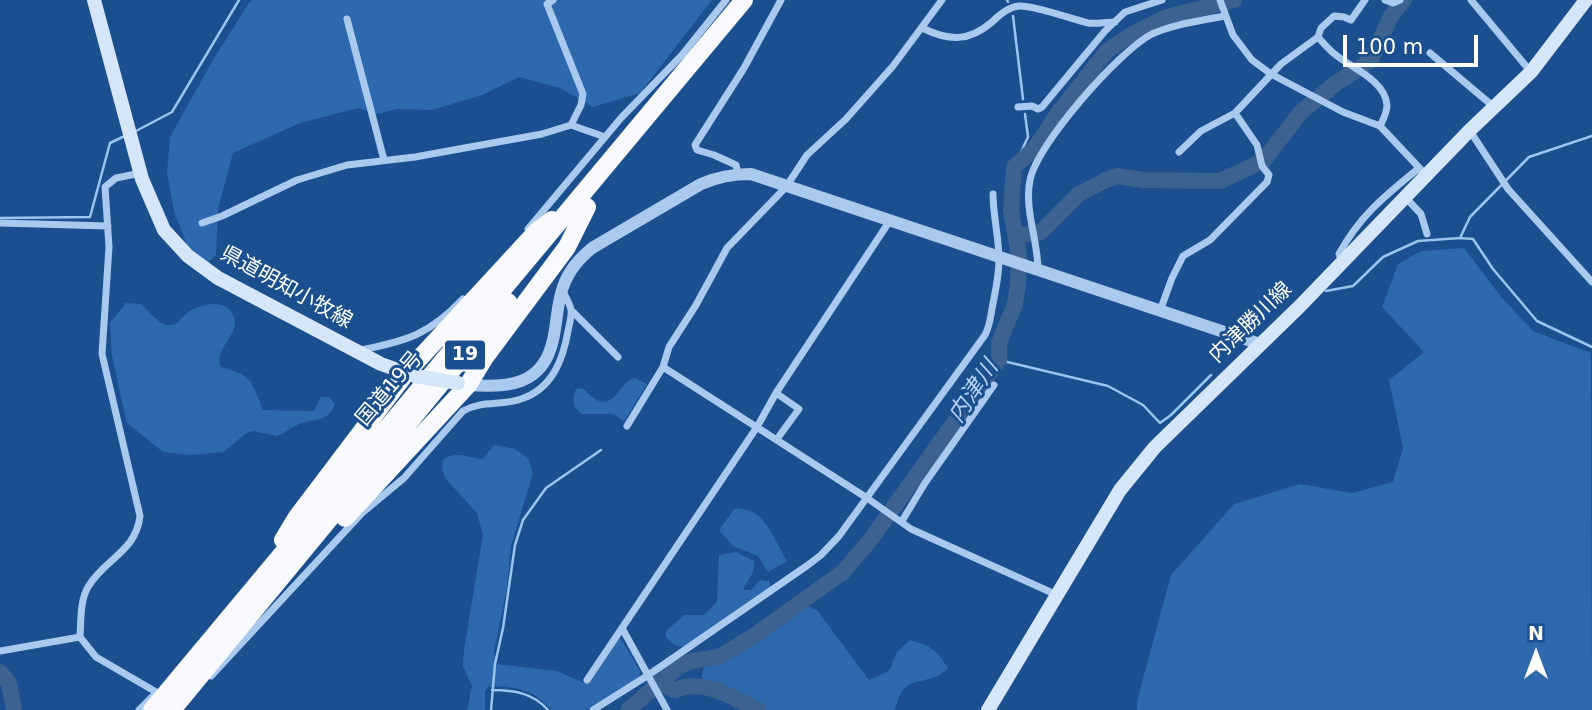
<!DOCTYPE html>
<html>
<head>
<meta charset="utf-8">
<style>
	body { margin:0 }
	#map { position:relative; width:1592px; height:710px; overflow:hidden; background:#1b4f8f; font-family:"DejaVu Sans",sans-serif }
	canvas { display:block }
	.north { position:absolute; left:1501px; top:619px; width:70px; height:70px; -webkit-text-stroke:5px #1b4f8f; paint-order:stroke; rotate:0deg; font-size:19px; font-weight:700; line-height:28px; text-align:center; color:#fff }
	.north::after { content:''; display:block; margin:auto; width:24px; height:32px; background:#fff; clip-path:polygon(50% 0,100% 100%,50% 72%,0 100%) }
	.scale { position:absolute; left:1343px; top:35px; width:135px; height:32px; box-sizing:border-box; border:4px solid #fff; border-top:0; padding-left:9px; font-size:21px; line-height:24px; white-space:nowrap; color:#fff; -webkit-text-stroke:5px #1b4f8f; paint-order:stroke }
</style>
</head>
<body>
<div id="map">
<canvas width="1592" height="710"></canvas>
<div class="north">N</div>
<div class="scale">100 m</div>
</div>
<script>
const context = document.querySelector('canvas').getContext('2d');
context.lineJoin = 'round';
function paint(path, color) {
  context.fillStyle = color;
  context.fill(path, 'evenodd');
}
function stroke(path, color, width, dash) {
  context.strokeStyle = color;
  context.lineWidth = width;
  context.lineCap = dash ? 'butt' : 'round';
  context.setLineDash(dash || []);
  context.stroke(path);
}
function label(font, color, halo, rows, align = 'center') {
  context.font = font + ' "DejaVu Sans","Noto Sans JP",sans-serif';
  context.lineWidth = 6;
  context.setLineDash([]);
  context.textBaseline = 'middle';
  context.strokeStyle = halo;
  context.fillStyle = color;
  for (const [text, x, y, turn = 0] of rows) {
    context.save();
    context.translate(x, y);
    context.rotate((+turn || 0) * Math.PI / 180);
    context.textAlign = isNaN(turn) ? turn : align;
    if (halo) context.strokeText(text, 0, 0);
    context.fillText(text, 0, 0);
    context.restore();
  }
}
paint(new Path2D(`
	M251,0h461l-72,93 -47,14 -33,-19 -41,-11 -37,18 -50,15 -35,-1 -20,5 -19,-6 -58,15 -67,30 -15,56 -2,46 -10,9 -13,-3 -19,-50 -7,-38 3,-36 44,-79z
	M1464,248l38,50 31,33 58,22 1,357h-455v-9l34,-126 63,-71 66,-20 52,9 41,-11 10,-34 -14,-68 35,-28 -42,-45 16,-43 23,-13z
	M126,303l15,1c8,7 18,22 30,21 8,0 11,-10 17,-13 12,-7 35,-14 44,1 13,20 -20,34 -11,54 32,8 30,14 42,43l51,1 7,-14h8l6,7c-7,19 -22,14 -38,21 -7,3 -12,8 -20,11l-24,-5 -8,3 -21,18 -34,3 -27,-3 -36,-29 -15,-67 -2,-33z
	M635,378l12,6 -23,38 -10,-8h-33c-9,-8 -9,-15 -5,-25l6,-1c5,3 8,8 13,11 20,12 24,-18 40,-21z
	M494,445l21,4 13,9 5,15 -22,73 -4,42 -13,63 2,13 61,7 27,12 7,-3 25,-39 5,-2 19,32 -1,7 -53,32h-35c-15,-20 -39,-25 -63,-23l-3,4v19h-18l5,-24 -9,-20 1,-16 19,-115 -6,-22 -32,-35 -3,-9 1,-9c13,-10 24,-2 40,-1z
	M735,508c6,1 16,2 21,6 12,7 23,34 31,47l-19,11 -10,-16 -25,-10 -14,-16z
	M736,552l18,9c2,12 -7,19 -11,29h8l9,-10 9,1 2,7 -81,56c-12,5 -15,2 -24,-7v-6l18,-16h20l13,-13 2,-47z
	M807,606l10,4 52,70 20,-9 8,-19 13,-12c20,5 27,10 38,28 -15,16 -33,9 -44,21 -5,5 -7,15 -10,21h-148l2,-11 -40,-16 -6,-6 1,-7 4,-7 35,-15 53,-37z`), '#2e69ad');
stroke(new Path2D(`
	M1007,0l1,2
	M1013,16l10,83
	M136,131l36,-19 67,-112
	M1014,167l14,-30 -3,-23
	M0,218l90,-1 20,-74 17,-8
	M1460,238l13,1 20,30 44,52 55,26
	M1326,291l27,-5 30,-29 35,-16 42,-3 10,-21 59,-60 63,-21
	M999,360l109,26 35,19 17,18 11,-8 40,-40
	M492,690c22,0 41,3 56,20
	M491,710l4,-46 8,-36 12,-83 8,-25 23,-32 55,-38`), '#9cc4f0', 2.5);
stroke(new Path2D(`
	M1016,236l25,-4 38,-38 27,-14 11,-4 26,4 77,1 43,-20 38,-49 34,-28 36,-24 20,-44 13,-16
	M0,672l9,11 5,27
	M659,683l16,7c29,-12 57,7 83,20
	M628,710l50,-43 13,-6 28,-4 36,-22 88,-63 28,-33 128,-179v-17l16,-39 3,-20 1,-28 -8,-46 3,-43 21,-19 24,-36 48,-61 22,-15 38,-19 67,-17`), '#3c6290', 16);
stroke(new Path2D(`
	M553,0l-6,4 36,90 -2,11 -10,20
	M1220,0l13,35 19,25 19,14 72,38 37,14 46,49
	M1365,0l-14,20 -7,-3 -10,-1 -13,12 -3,9c6,7 12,14 19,19 17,13 48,25 50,49 0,8 -4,15 -7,21
	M1385,0l8,3 7,-3
	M1471,0l60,72
	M347,19l37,141
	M922,28c27,13 47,14 70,-6 7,-7 16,-15 27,-16 15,-1 52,13 69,17 8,1 18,-1 27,-1
	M1430,53l64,54
	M1018,107l14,-1 6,3 4,-2 63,-76 20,-19 37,-12
	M1470,131l38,58 84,93
	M1179,152l22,-21 34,-18 46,-49 37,-27
	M141,173l-25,5 -11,9 4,60 -7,107 38,162c-4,36 -36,43 -52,71 -8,13 -7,34 -8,50l16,20 67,39
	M738,174l-2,-9 -22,-10 -17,-5 -2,-5 49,-77 37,-68
	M1405,197l16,17 6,20
	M0,223l108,3
	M202,223l20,-7 75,-36 50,-15 68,-8 127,-23 29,-9 34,12
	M528,229l93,-111 61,-63 44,-55
	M1342,261l-3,-7c21,-39 47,-59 80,-86
	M1038,270c0,-30 -14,-60 -8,-90 7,-36 89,-129 122,-146 22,-10 48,-13 72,-18
	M572,311l46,46
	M1160,311l12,-33 11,-22 27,-16 57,-58 2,-7 -7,-9 -5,-21 -22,-32
	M361,350c46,-9 69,-16 102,-51
	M663,367l204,131 44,31 146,66
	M776,393l23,16 -22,30
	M627,426l36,-59 6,-20 27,-42 31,-57 59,-61 21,-32 39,-36 47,-53 49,-66
	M902,521l23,-38 69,-98
	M0,651l80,-14
	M211,676l151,-163 42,-35 59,-67c19,-11 39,-5 58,-12 31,-10 42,-39 47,-68 1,-6 4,-15 3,-21 -1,-7 -6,-14 -9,-20
	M587,680l35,-52
	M139,710l17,-17
	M593,710l54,-34 161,-111 13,-10 18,-19 146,-201c5,-10 5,-16 7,-26 3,-17 7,-32 7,-49 0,-23 -6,-44 -6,-66
	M667,710l-45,-82 135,-201 19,-34 113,-171`), '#a9c9ee', 7);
stroke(new Path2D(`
	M468,385c39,3 75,1 85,-45 4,-17 4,-37 10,-53 6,-17 16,-28 29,-39l109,-64c16,-7 31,-10 50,-10l509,170`), '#a9c9ee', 12);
stroke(new Path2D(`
	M94,0l48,179 22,51 24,26 30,22 163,86 34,12
	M988,710l132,-220 35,-43 145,-141 170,-176 61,-58 55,-72`), '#d6e6fa', 14);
stroke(new Path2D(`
	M345,518l123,-133 17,-28 82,-110 20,-40
	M283,540l14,-23 109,-144 131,-142 15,-11
	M152,710l592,-710
	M172,710l336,-408`), '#f8faff', 18);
stroke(new Path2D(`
	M415,376l43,7`), '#d6e6fa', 14);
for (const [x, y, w] of [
	[465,355,42]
]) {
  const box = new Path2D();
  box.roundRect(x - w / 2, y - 15.5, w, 31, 5);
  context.fillStyle = '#1b4f8f';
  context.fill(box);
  stroke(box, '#fff', 2);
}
label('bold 19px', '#fff', null, [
	["19",465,355]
]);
label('21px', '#fff', '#1b4f8f', [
	["県道明知小牧線",286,288,29],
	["内津勝川線",1251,323,-44],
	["国道19号",390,389,-50]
]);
label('italic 23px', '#b5d3f5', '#1b4f8f', [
	["内津川",974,392,-56]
]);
</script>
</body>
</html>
